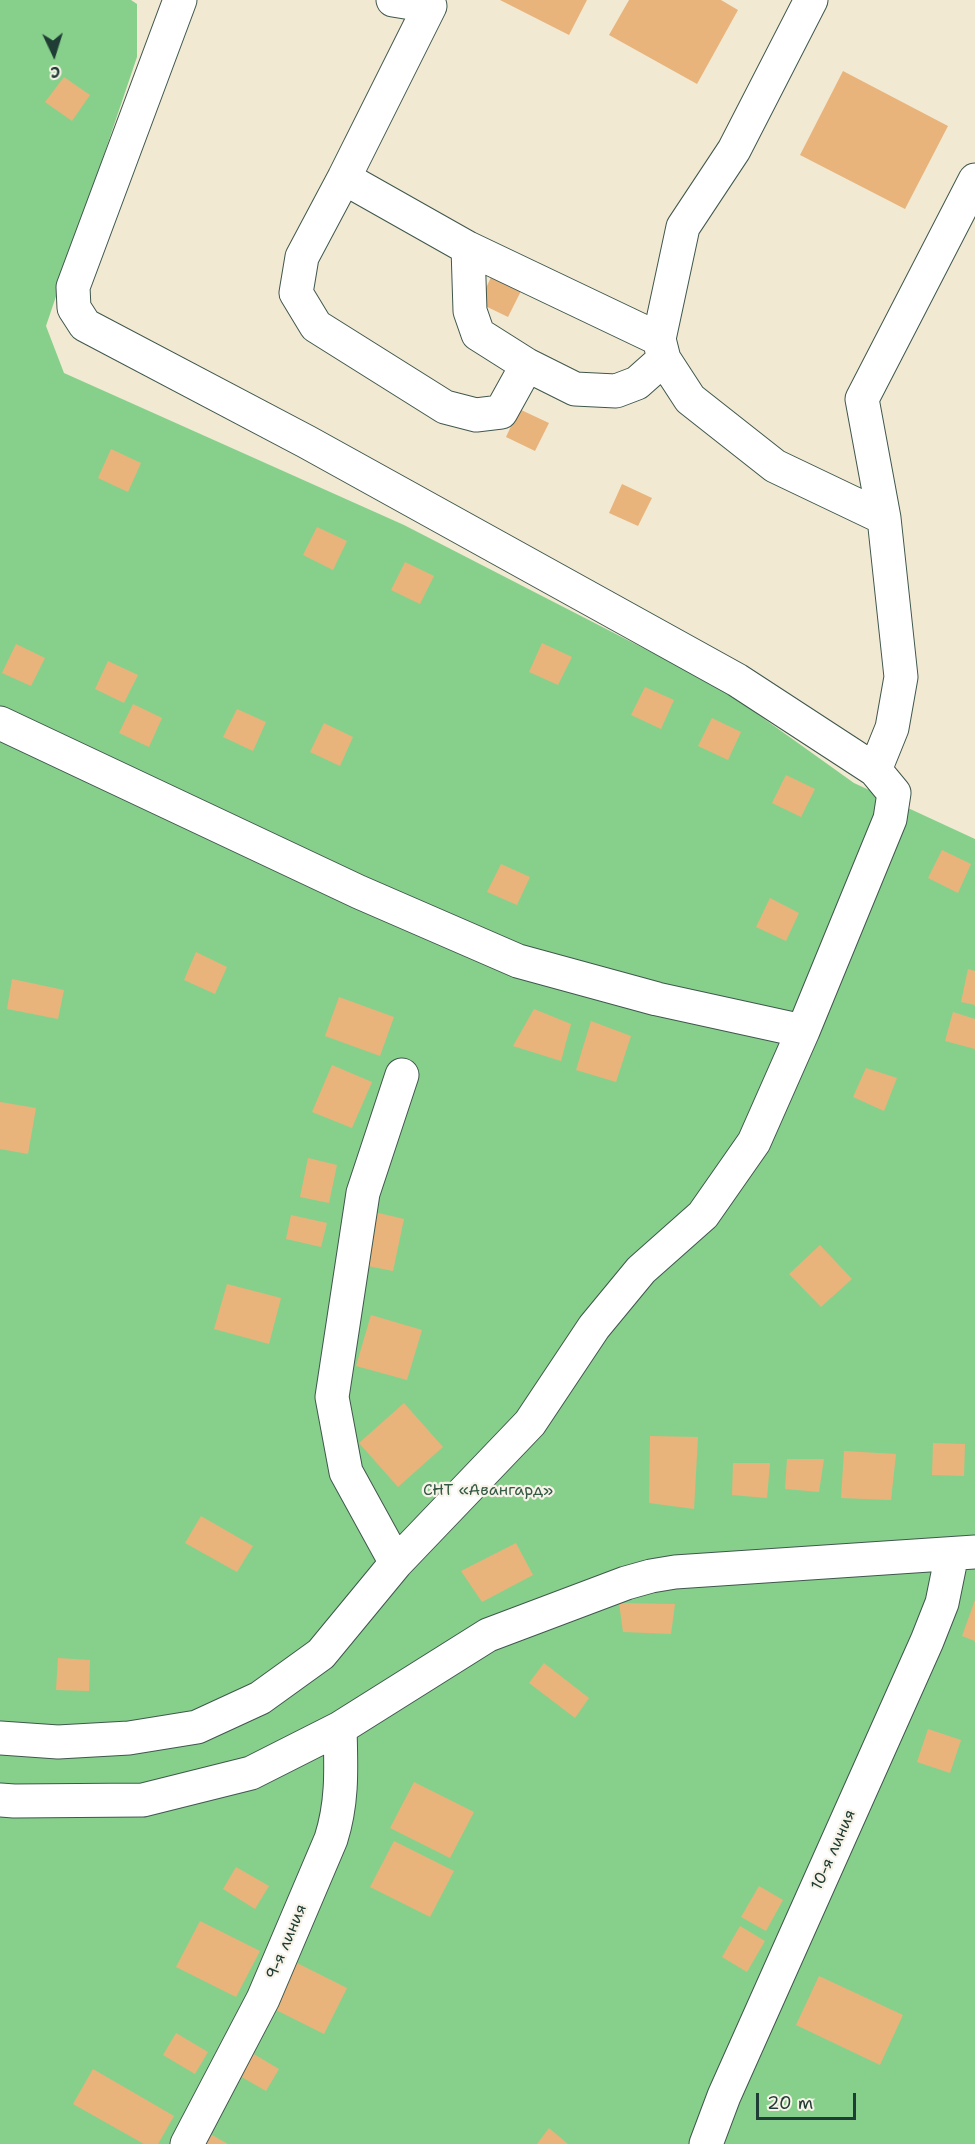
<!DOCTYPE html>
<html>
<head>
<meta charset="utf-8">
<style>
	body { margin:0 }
	#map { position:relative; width:975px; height:2144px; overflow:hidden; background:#f2e9d3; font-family:"Shantell Sans",sans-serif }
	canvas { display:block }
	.north { position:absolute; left:24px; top:24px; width:60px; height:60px; -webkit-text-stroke:4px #f7f3e8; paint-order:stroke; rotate:176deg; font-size:16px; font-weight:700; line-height:24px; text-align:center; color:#1f3d34 }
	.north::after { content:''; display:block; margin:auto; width:21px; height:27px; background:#1f3d34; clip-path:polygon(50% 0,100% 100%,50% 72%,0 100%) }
	.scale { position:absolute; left:756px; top:2093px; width:100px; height:27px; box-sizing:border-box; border:3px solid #1f3d34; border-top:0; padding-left:8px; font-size:18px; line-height:21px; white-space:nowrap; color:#1f3d34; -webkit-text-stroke:4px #f7f3e8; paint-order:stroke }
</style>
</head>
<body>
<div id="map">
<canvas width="975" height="2144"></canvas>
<div class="north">С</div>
<div class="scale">20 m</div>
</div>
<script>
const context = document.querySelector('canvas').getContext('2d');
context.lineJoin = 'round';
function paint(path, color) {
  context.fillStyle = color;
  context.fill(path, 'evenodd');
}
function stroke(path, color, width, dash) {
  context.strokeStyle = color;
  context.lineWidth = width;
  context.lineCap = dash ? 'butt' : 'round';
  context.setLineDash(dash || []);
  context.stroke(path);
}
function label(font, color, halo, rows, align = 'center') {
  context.font = font + ' "Shantell Sans",sans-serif';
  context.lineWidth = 4.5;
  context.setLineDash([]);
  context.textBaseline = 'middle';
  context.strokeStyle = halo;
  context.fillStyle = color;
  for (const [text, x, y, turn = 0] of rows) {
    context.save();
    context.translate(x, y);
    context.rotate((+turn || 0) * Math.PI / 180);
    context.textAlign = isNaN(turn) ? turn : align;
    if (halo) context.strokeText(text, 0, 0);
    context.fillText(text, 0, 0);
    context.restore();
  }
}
paint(new Path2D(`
	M0,0h131l6,4v53l-91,269 18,47 340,152 317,163 133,95 121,56v1305h-975z`), '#87d08c');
paint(new Path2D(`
	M500,0h87l-18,35z
	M629,0h92l17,10 -41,74 -88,-49z
	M843,71l105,55 -43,83 -105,-54z
	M64,77l26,18 -18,26 -27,-19z
	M492,275l30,14 -14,28 -29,-14z
	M519,409l30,14 -14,28 -29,-14z
	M111,449l30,14 -13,29 -30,-14z
	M622,484l30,14 -14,28 -29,-13z
	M317,527l30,14 -14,29 -30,-15z
	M405,562l29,14 -14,28 -29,-14z
	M542,643l30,14 -14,28 -29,-13z
	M16,644l29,14 -14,28 -29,-13z
	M108,661l30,14 -14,28 -29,-14z
	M645,687l29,13 -13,29 -30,-14z
	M133,704l29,14 -13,29 -30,-14z
	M237,709l29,13 -13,29 -30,-14z
	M712,718l29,14 -13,28 -30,-14z
	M324,723l29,14 -13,29 -30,-14z
	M786,775l29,14 -14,28 -29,-14z
	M942,850l29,14 -13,29 -30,-15z
	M501,864l29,13 -13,28 -30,-13z
	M770,898l29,15 -13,28 -30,-14z
	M196,952l31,15 -12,27 -31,-14z
	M968,969l7,2v34l-14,-3z
	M12,979l52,11 -6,29 -51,-10z
	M339,997l55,20 -14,39 -55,-20z
	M534,1009l37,15 -10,37 -48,-15z
	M953,1012l22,7v30l-30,-8z
	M591,1021l40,15 -15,46 -40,-12z
	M332,1065l40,17 -20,46 -40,-16z
	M866,1068l31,10 -13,33 -31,-14z
	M0,1102l36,6 -8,46 -28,-5z
	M308,1158l29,7 -8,38 -29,-6z
	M370,1211l34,8 -11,52 -35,-7z
	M291,1215l36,8 -6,24 -35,-8z
	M820,1245l32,34 -31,28 -32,-33z
	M227,1284l54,14 -12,46 -55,-15z
	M371,1315l51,15 -15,50 -51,-14z
	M404,1403l39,44 -45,40 -39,-44z
	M650,1436l48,1 -4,72 -45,-6z
	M933,1443l32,1 -1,32 -32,-1z
	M844,1451l52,3 -5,46 -50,-2z
	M787,1459h37l-5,33 -34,-3z
	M733,1463h37l-3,35 -35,-3z
	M201,1516l52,30 -16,26 -52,-29z
	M516,1543l17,32 -51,27 -21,-31z
	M975,1600v41l-13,-5z
	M619,1603l56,1 -4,30 -48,-2z
	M58,1658l32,2 -1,31 -33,-1z
	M544,1663l45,35 -14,20 -46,-35z
	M928,1729l33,11 -11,33 -33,-11z
	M414,1782l60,30 -24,46 -60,-30z
	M394,1841l60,30 -24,46 -60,-30z
	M236,1867l33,19 -14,23 -32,-20z
	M759,1886l24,14 -17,31 -25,-14z
	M200,1921l60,30 -24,46 -60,-30z
	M740,1926l25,15 -18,31 -25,-15z
	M287,1958l60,30 -23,46 -60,-30z
	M819,1976l84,39 -23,50 -84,-40z
	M176,2033l32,19 -13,22 -32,-19z
	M247,2050l32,19 -13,22 -33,-19z
	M93,2069l81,47 -16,28h-14l-71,-40z
	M549,2128l19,16h-31z
	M205,2131l23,13h-31z`), '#e8b47b');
const minor = new Path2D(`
	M811,0l-77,150 -51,77 -24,112 5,20 26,40 85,67 109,52 17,159 -9,51 -17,42
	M344,178l124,70 2,63 8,23 49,31 -26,47 -25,3 -31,-8 -129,-81 -20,-33 6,-36 42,-79 86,-172 -37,-6
	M468,248l191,91
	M527,365l48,24 41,2 21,-8 27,-24
	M884,518l-22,-119 113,-219
	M0,723l359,169 159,69 139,38 146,32
	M396,1563l-50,-91 -14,-75 31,-204 39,-118
	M0,1738l58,4 71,-4 68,-11 63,-29 61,-44 75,-91 134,-140 64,-96 47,-57 62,-55 51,-73 49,-111 87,-212 4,-26 -19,-23 -138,-90 -430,-238 -222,-117 -11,-17 -1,-21 107,-287
	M0,1800l14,1 129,-1 108,-27 89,-45 148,-93 138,-52 25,-7 24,-4 300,-20
	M187,2144l76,-145 68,-160c12,-38 10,-72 9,-111
	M706,2144l18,-48 203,-455 15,-38 10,-49`);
stroke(minor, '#3f574c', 35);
stroke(minor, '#fff', 33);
label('16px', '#345a46', '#f7f3e8', [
	["СНТ «Авангард»",488,1491]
]);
label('16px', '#1f3d34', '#f7f3e8', [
	["10-я линия",834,1850,-66],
	["9-я линия",287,1942,-67]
]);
</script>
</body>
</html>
